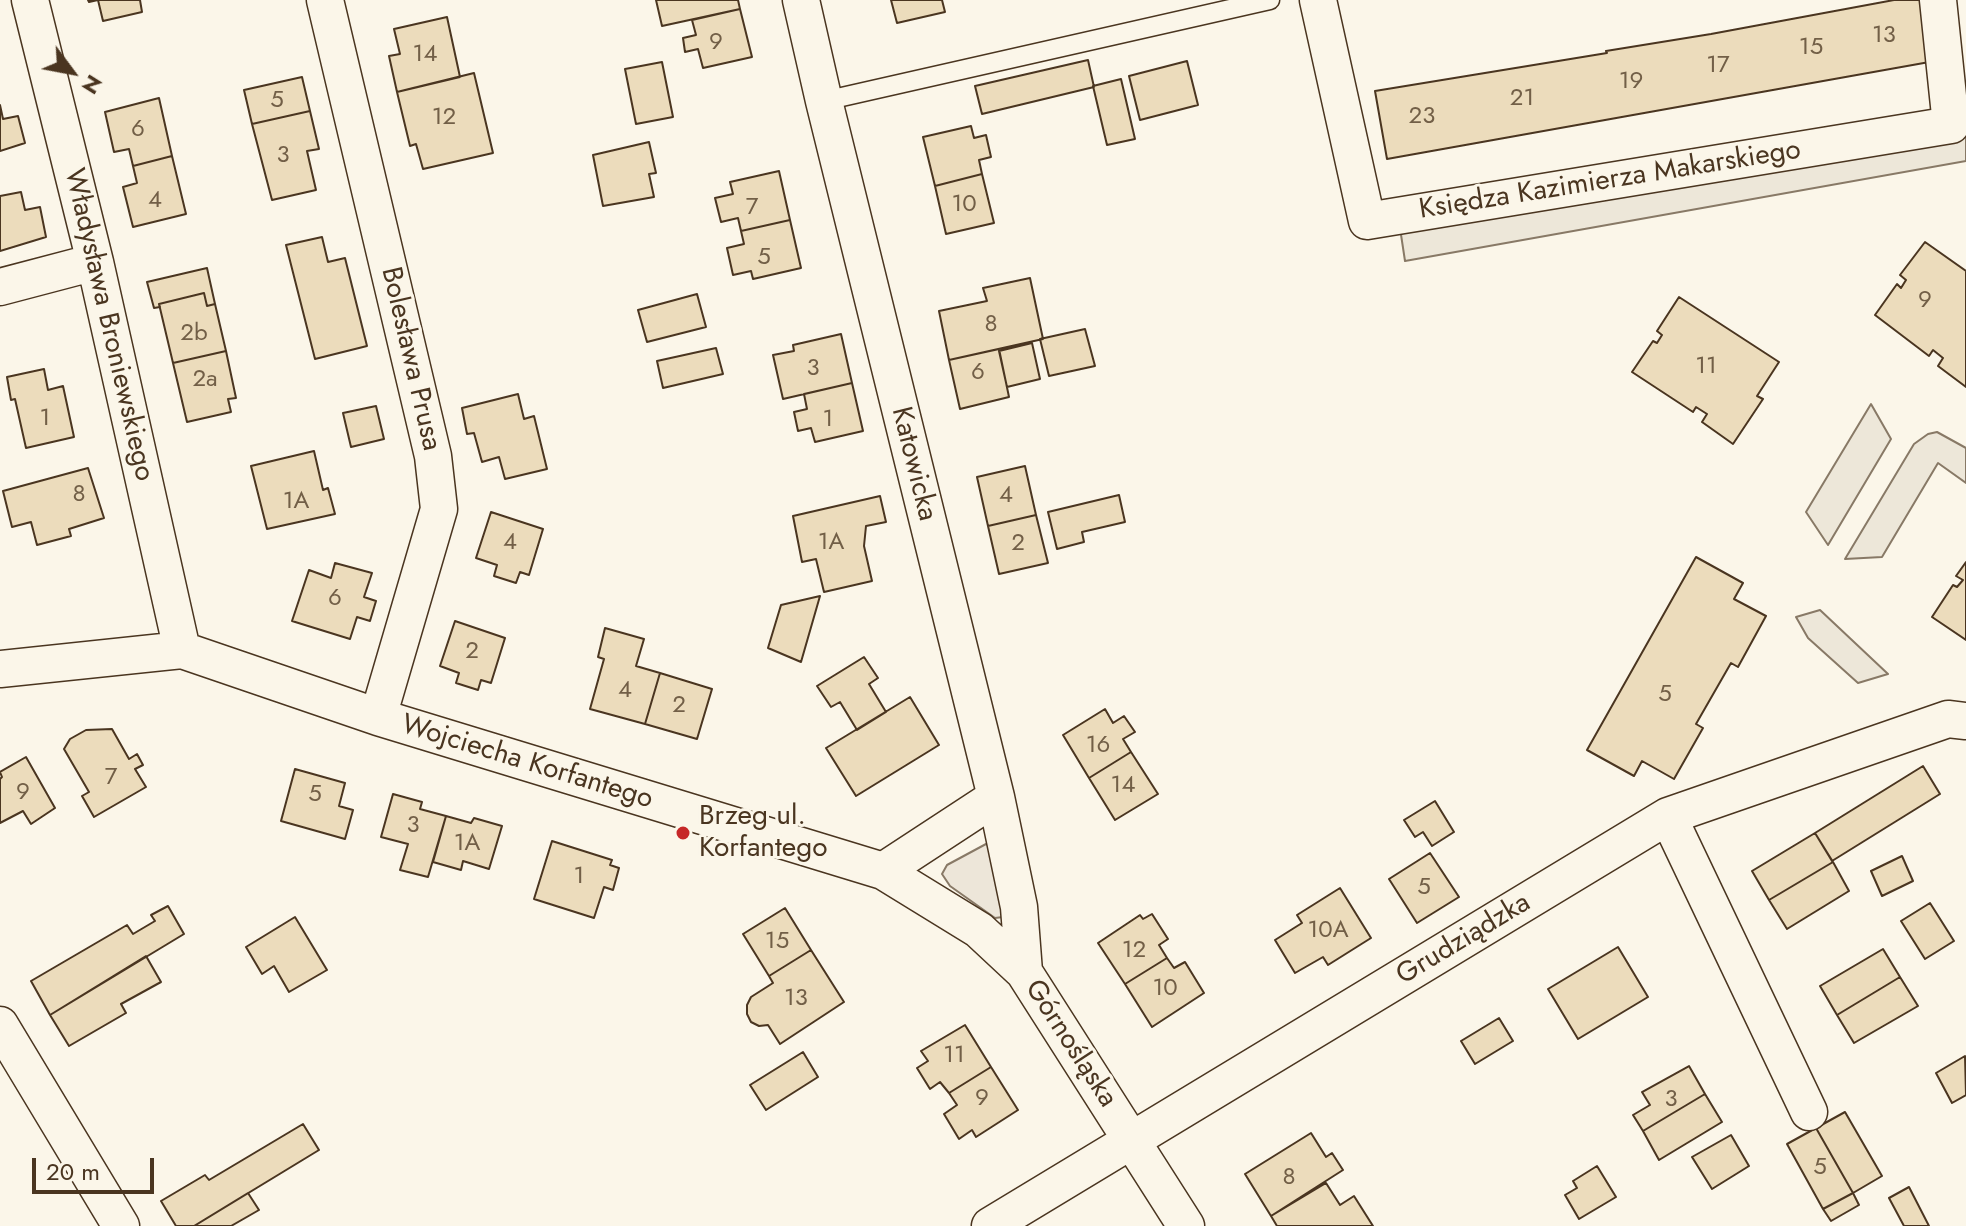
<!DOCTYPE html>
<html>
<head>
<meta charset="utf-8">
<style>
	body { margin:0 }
	#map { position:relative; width:1966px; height:1226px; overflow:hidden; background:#fbf6e9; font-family:Jost,sans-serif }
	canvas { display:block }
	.north { position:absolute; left:32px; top:32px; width:80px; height:80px; -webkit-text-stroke:6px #fbf6e9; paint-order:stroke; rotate:122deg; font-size:22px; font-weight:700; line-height:32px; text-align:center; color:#4a3520 }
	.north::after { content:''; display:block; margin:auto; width:28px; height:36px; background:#4a3520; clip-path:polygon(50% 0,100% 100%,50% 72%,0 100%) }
	.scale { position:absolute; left:32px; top:1158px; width:122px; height:36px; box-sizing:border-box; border:4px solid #4a3520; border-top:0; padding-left:10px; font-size:24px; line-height:28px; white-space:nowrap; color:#4a3520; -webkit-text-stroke:6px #fbf6e9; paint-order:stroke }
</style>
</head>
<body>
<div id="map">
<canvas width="1966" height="1226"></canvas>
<div class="north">N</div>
<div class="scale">20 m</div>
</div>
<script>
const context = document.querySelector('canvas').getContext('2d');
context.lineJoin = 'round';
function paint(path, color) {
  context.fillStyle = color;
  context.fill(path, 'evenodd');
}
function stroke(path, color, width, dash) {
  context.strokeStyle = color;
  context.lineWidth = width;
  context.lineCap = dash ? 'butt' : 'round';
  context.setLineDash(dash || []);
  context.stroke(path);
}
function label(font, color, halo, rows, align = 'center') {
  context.font = font + ' Jost,sans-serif';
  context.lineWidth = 6;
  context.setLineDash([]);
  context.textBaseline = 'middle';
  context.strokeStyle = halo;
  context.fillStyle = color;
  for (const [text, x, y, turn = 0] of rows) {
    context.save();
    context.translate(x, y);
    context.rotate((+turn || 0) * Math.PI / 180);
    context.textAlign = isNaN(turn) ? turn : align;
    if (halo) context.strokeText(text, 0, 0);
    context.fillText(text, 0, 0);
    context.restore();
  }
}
const green = new Path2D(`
	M986,844l6,1 11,72 -8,1 -45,-32 -8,-12 5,-9z`);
paint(green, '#ede6d9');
stroke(green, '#887966', 2);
const parking = new Path2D(`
	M1966,127v34l-561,100 -5,-33z
	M1871,404l20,35 -63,106 -22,-33z
	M1937,432l29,16v35l-28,-20 -56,94 -37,2 69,-115 14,-10z
	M1820,610l68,64 -30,9 -50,-45 -12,-21z`);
paint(parking, '#ede7d9');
stroke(parking, '#887966', 2);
const building = new Path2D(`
	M88,0h52l2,12 -39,9 -5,-21 -9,2z
	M656,0h82l2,9 -78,17z
	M891,0h51l3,12 -48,11z
	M1894,0h31l10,61 -548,98 -12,-68 232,-38 -1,-2 105,-17z
	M740,9l12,48 -49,11 -5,-19 -13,3 -2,-14 13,-3 -4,-15z
	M447,17l13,60 -63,15 -8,-36 11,-2 -6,-25z
	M1088,60l6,27 -112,27 -7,-28z
	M1187,61l11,44 -58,15 -11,-44z
	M662,62l11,55 -37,7 -11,-55z
	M474,73l19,80 -70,16 -7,-25 -6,2 -13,-54z
	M302,77l8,34 -58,13 -8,-34z
	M1121,79l14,60 -28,6 -14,-59z
	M159,98l13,58 -39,10 -4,-17 -15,3 -9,-40z
	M0,105l3,14 15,-3 7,27 -25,8z
	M310,111l9,38 -12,2 9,39 -44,10 -20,-76z
	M971,126l3,12 12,-3 5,22 -12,3 3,14 -47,12 -12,-49z
	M649,142l7,31 -7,1 5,23 -51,9 -10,-51z
	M172,156l14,58 -53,13 -10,-40 14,-4 -4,-17z
	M779,171l11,49 -49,11 -3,-13 -17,4 -6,-24 18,-4 -3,-12z
	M982,174l12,49 -48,11 -11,-48z
	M21,192l4,18 15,-3 6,30 -46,14v-55z
	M790,220l11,48 -48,11 -2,-8 -18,4 -6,-27 17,-4 -3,-13z
	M322,237l6,25 17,-4 22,88 -52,13 -29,-114z
	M1925,242l41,29v116l-28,-21 5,-8 -10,-8 -4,6 -54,-41 22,-31 4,4 5,-8 -6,-5z
	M207,268l8,36 -8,2 -3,-13 -45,11 1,3 -6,1 -7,-26z
	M1030,278l13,61 -94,21 -10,-49 48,-10 -4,-13z
	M204,293l3,13 8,-2 11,47 -53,12 -14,-59z
	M697,294l9,33 -59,15 -9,-32z
	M1679,297l100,65 -22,34 6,3 -30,45 -31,-22 5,-8 -11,-7 -3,5 -61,-40 21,-31 4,2 5,-8 -5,-4z
	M1085,329l10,37 -46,10 -9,-37z
	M841,334l11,49 -69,16 -10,-44 21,-4 -1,-6z
	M1032,343l8,36 -33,8 -8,-36z
	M716,348l7,26 -60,14 -6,-27z
	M999,349l10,48 -49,12 -11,-49z
	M226,351l10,47 -8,1 3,13 -44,10 -14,-59z
	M44,369l4,21 15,-4 11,51 -48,11 -11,-49 -4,1 -4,-23z
	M852,383l11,48 -48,11 -4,-14 -13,3 -4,-19 13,-3 -3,-15z
	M518,394l6,25 10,-3 13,53 -42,10 -6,-22 -17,5 -8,-29 -7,1 -5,-26z
	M376,406l8,33 -33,8 -8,-34z
	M314,451l9,39 5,-2 7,26 -68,15 -16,-63z
	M1025,466l11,49 -48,11 -11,-49z
	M88,468l16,50 -35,11 2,7 -34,9 -6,-23 -19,5 -9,-36z
	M1119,495l6,27 -43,10 2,10 -27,7 -9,-37z
	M880,496l6,26 -20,4 -2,20 8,35 -48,11 -8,-33 -14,3 -9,-46z
	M491,512l52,17 -14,46 -9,-3 -4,11 -22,-7 3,-11 -21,-7z
	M1036,515l12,48 -49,11 -11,-48z
	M1696,557l47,26 -9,16 32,17 -28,51 -7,-4 -35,61 7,4 -29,51 -32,-18 -8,15 -47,-26z
	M1966,562v78l-34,-23 21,-32 4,2 6,-7 -7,-4z
	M335,563l37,10 -8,24 12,4 -6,20 -13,-4 -7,22 -58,-18 17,-51 22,8z
	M820,596l-19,66 -33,-14 13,-43z
	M455,621l50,17 -14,45 -10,-3 -3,10 -22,-7 3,-10 -19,-7z
	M605,628l39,11 -8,27 24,7 -15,51 -55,-15 14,-50 -6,-2z
	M864,657l14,21 -9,6 17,28 -29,18 -17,-28 -9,5 -14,-21z
	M660,673l52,16 -15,50 -52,-15z
	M910,697l29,48 -83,51 -30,-48z
	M1105,709l8,14 11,-7 11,16 -12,7 8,13 -42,26 -26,-43z
	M112,729l17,30 8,-5 6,11 -8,4 11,18 -52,30 -12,-21 7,-4 -25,-43 6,-10 16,-9z
	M1131,752l27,42 -43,26 -26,-42z
	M26,757l29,51 -24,16 -8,-13 -23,12v-44l2,-2 -2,-5z
	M1923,766l17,28 -108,67 -17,-28z
	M295,769l50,14 -6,23 14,4 -8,29 -64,-18z
	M393,794l29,8 -2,7 26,7 -18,61 -28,-7 8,-26 -27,-7z
	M1435,801l19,31 -22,14 -9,-14 -8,5 -11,-17z
	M446,816l25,7 3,-5 28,8 -13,43 -26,-8 -2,9 -28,-8z
	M1815,833l18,29 -64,38 -17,-29z
	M552,841l60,19 -2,5 9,3 -6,22 -9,-3 -10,31 -60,-19z
	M1430,853l29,44 -42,26 -28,-44z
	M1902,856l11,25 -31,15 -11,-25z
	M1833,862l16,29 -62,38 -18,-29z
	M1340,888l31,50 -43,27 -5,-8 -28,16 -20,-33 27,-17 -5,-8z
	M1930,903l24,38 -29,18 -24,-38z
	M168,906l16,28 -134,81 -19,-34 96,-56 6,9 22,-13 -4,-6z
	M785,908l26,42 -42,26 -26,-42z
	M1152,914l16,25 -9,6 8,13 -42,26 -27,-41 42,-28 3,4z
	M295,917l32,53 -38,22 -15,-26 -12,8 -16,-27z
	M1618,947l30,50 -70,42 -30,-50z
	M1883,949l17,28 -63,38 -17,-29z
	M811,950l33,52 -64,42 -12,-19 -9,1 -8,-4 -4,-8v-9l4,-8 22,-14 -4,-7z
	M146,956l15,26 -40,22 5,9 -57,33 -19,-31z
	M1167,958l7,10 11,-6 19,31 -52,34 -27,-43z
	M1900,977l18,29 -64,37 -17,-28z
	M1499,1018l14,23 -38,23 -14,-23z
	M965,1025l26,42 -42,26 -9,-11 -10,7 -13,-21 11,-7 -7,-10z
	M803,1052l15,25 -52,33 -16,-25z
	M1965,1056l1,39 -14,8 -16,-30z
	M1689,1066l16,28 -62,37 -10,-16 17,-10 -8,-13z
	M991,1067l27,43 -42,27 -4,-7 -13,9 -15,-25 13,-9 -8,-12z
	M1705,1094l17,28 -63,38 -16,-29z
	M1845,1112l37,64 -29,17 -37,-65z
	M303,1124l16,26 -125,76h-18l-15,-25 44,-26 4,5z
	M1816,1128l37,65 -30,16 -36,-65z
	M1311,1133l15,24 6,-4 11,17 -72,46 -26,-42z
	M1731,1135l18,31 -37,23 -20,-32z
	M1597,1166l19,31 -37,22 -14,-24 12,-7 -4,-7z
	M1326,1183l14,22 14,-9 19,30h-96l-6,-10z
	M1909,1187l20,39h-25l-15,-28z
	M248,1193l11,17 -28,16h-37z
	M1853,1193l6,12 -28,16 -8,-12z`);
paint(building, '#ecdcbc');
stroke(building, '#4a3520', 2);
const lane = new Path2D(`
	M824,101l446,-101`);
const street = new Path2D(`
	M30,0l65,262 87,388
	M325,0l108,456 6,53 -61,208
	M801,0l23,101 172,696 -113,74
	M1318,0l49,221 584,-96 -13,-125
	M0,287l95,-25
	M0,669l182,-19 196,67 505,154 96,59 45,42
	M996,797l23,110 5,65 162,254
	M1668,816l141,296
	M0,1025l121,201
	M990,1226l678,-410 280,-97 18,2`);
stroke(lane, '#4a3520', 21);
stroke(street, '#4a3520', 39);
stroke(lane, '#fbf6e9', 18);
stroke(street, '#fbf6e9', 36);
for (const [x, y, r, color] of [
	[683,833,8,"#c62828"]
]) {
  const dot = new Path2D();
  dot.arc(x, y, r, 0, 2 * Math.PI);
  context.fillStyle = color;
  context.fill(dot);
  stroke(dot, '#fbf6e9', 3);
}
label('24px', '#725f47', null, [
	["13",1884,36],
	["9",716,43],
	["15",1811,48],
	["14",425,55],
	["17",1718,66],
	["19",1631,82],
	["21",1522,99],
	["5",277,101],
	["23",1422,117],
	["12",444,118],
	["6",138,130],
	["3",283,156],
	["4",155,201],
	["10",964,205],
	["7",752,208],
	["5",764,258],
	["9",1925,301],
	["8",991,325],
	["2b",194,334],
	["11",1706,367],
	["3",813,369],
	["6",978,373],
	["2a",205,380],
	["1",45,419],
	["1",828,420],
	["8",79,495],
	["4",1006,496],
	["1A",296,502],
	["4",510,543],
	["1A",831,543],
	["2",1018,544],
	["6",335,599],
	["2",472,652],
	["4",625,691],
	["5",1665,695],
	["2",679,706],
	["16",1098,746],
	["7",111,778],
	["14",1123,786],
	["9",23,793],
	["5",315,795],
	["3",413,826],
	["1A",467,844],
	["1",579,877],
	["5",1424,888],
	["10A",1328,931],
	["15",777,942],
	["12",1134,951],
	["10",1165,989],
	["13",796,999],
	["11",954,1056],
	["9",982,1099],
	["3",1671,1100],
	["5",1820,1168],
	["8",1289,1178]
]);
label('28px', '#4a3520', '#fbf6e9', [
	["Księdza Kazimierza Makarskiego",1610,181,-9],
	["Władysława Broniewskiego",108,325,77],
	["Bolesława Prusa",410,359,77],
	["Katowicka",913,464,76],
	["Wojciecha Korfantego",527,763,17],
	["Grudziądzka",1464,940,-31],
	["Górnośląska",1070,1044,57]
]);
label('28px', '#4a3520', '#fbf6e9', [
	["Brzeg ul.",699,817],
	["Korfantego",699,849]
], 'left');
</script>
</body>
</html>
